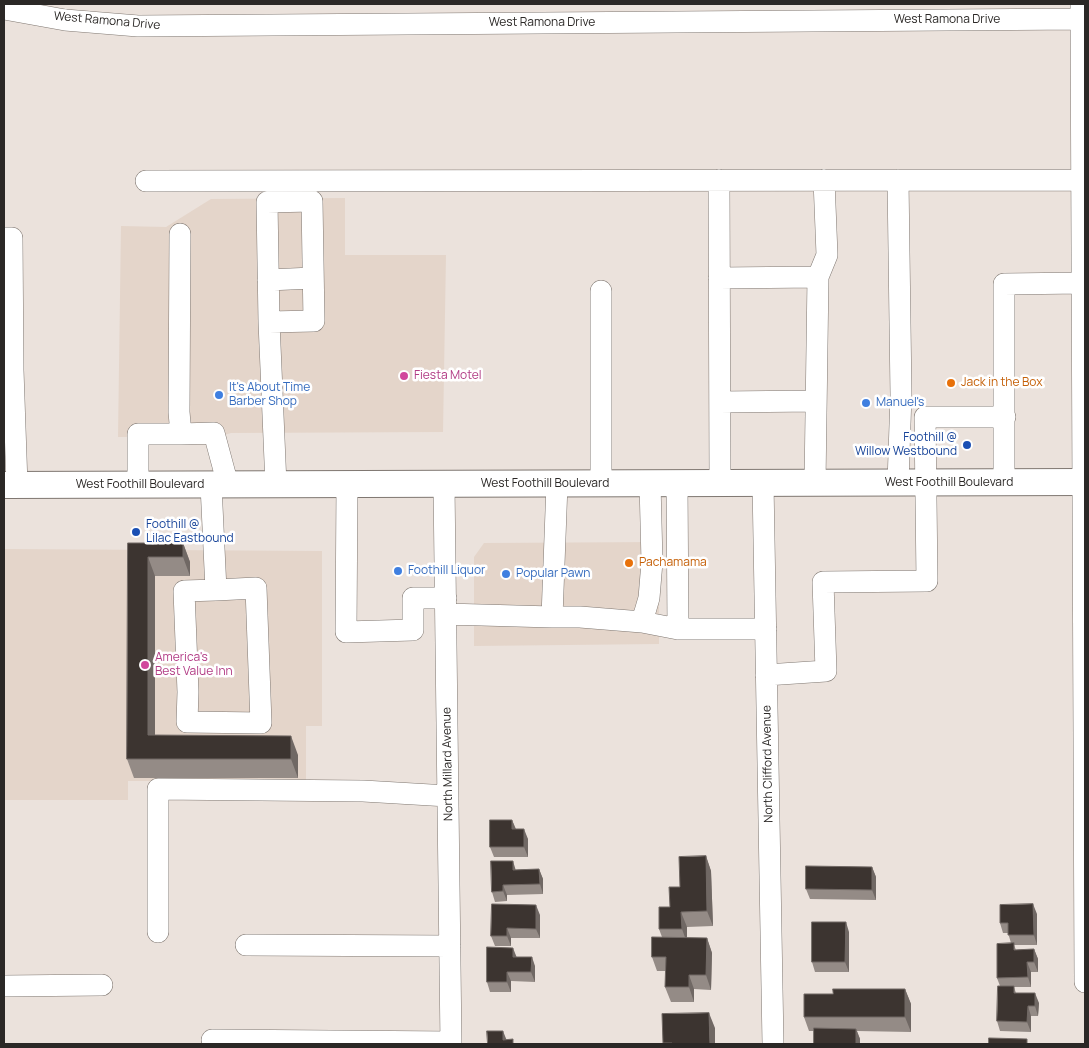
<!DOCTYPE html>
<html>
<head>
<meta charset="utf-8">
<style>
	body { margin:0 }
	#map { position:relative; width:1089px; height:1048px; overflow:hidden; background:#ebe2dc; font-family:Manrope,sans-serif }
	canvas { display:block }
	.frame { position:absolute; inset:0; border:5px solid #2b2826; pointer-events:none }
</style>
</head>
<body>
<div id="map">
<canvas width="1089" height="1048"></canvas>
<div class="frame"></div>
</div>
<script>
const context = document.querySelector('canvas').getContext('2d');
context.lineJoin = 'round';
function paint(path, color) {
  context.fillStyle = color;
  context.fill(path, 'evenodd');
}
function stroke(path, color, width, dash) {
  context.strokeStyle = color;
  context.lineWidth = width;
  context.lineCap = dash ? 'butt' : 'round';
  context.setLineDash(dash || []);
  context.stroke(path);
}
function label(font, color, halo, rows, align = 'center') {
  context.font = font + ' Manrope,sans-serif';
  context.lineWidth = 5;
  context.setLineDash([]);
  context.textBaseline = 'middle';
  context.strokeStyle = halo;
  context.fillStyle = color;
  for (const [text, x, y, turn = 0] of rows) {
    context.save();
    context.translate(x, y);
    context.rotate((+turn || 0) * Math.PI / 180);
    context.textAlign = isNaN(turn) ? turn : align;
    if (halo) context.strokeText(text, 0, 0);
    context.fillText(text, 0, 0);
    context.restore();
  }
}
paint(new Path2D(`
	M345,198v57h101l-3,177 -212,1 -10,3 -103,1 3,-211 45,1 45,-28z
	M659,542v102l-185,2v-89l10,-14z
	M4,549l318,2v175h-16v55h-178v19h-124z`), '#e4d5ca');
const minor = new Path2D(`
	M1081,4l4,978
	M4,9l61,11 73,6 943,-7
	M719,180l1,303
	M898,180l3,215 -3,88
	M146,181l939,-1
	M180,234l-1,178 2,22 33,-1 14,52
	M4,238h8l1,132 4,115
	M818,277l9,-22 -3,-75
	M719,278l99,-1 -3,206
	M268,280l45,-2
	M601,291v193
	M269,322l-2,-120 45,-1 2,120 -45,1 7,163
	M720,402l96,-1
	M677,483l1,146h88
	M763,483l10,561
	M1004,483v-199l78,-1
	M138,485v-51h43
	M211,485l5,105 -32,1 4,101 -1,30 74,1 -5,-135 -40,2
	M347,485l-1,147 67,-2v-32h33
	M444,485l7,559
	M446,614l106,3 5,-133
	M552,617h28l62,5 7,-24 3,-36 -2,-79
	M642,622l36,7
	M766,675l60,-4 -3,-89 104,-1 -2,-164h80
	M158,932v-143l205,2 85,5
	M246,945l204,1
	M4,986l98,-1
	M212,1040l239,2`);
const major = new Path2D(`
	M4,485l1081,-3`);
stroke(minor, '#7f7771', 22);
stroke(major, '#7f7771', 28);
stroke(minor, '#fff', 21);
stroke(major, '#fff', 26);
paint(new Path2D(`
	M128,543h55l7,19v14h-35v159l143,20v23h-164l-7,-19z
	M512,820l4,9 12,10v18h-34l-4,-10z
	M706,856l5,15 2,55 -26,1v11h20l5,15 -1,37 -17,-1v13h-23l-6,-15 1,-16h-9l-5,-14 10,-20 -3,-8 21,-42z
	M872,867l4,10v23l-66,-1 -4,-10z
	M539,869l4,10v15l-36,1v6l-12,1 -3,-10 24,-22z
	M492,904l48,11v23h-29v8h-16l-4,-10z
	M1037,914v31h-23l2,5 18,-1 4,10v13h-7v15h-17l2,6 23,10 -1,13h-7v16l-31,-1 -3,-10 3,-35 -3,-8 14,-35 -3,-10h-5l-3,-10z
	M849,932v40h-34l-3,-10z
	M516,957l19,9v16l-24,-1v11h-21l-3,-10z
	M905,989l6,15v28l-54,-1 3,8v5h-46v-13h-5l-5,-14 29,-23z`), '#948b86');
paint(new Path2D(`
	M183,543l7,19v14l-7,-19z
	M148,557l7,19v178l-7,-19z
	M291,736l7,19v23l-7,-19z
	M512,820l4,10 -4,-1z
	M524,829l4,10v18l-4,-10z
	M706,856l5,15 2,55 -6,-15z
	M513,861l3,10 -3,-1z
	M872,867l4,10v23l-4,-10z
	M539,869l4,10v15l-3,-10z
	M503,885l4,10v6l-4,-10z
	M1033,904l4,10v31l-3,-10z
	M536,905l4,10v23l-4,-9z
	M681,912l6,15v16l-5,-14z
	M846,922l3,10v40l-4,-10z
	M507,928l4,10v8l-4,-10z
	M707,938l5,15 -1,37 -5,-15z
	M513,948l4,10 -4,-1z
	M1034,949l4,10v13l-4,-10z
	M532,957l3,9v16l-4,-10z
	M1027,962l4,10v15l-3,-10z
	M507,972l4,9v11l-4,-10z
	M689,975l5,14v13l-5,-15z
	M905,989l6,15v28l-6,-15z
	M1035,993l4,10 -1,13 -3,-10z
	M1028,1006l3,10v16l-4,-10z
	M709,1013l6,15v16h-5z
	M856,1029l4,10v5h-4z
	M503,1031l4,10 -4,-1z`), '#706864');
const building = new Path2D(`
	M128,543h55v14h-35v178l143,1v23h-164z
	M490,820h22v9h12v18h-34z
	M706,856l1,55 -26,1 1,17h-23v-22h11l-1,-20h11l-1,-30z
	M491,861h22v9l26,-1 1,15 -37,1v6l-11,1z
	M806,866l66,1v23l-66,-1z
	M492,904l44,1v24l-29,-1v8h-16z
	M1033,904l1,31h-26v-12h-8v-18z
	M812,922h34l-1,40h-33z
	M652,937l55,1 -1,37h-17v12h-24l1,-30h-14z
	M1014,943v7l20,-1v13h-7l1,15 -31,1v-34z
	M487,947l26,1v9h19l-1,15h-24v10h-20z
	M998,986h16v7h21v13h-7l-1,16 -30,-1z
	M833,989h72v28h-101v-23h29z
	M709,1013l1,31h-38v-1h-9l-1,-29z
	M814,1028l42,1v15h-42z
	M487,1031h16v9l10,-1v5h-25z
	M989,1038l38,1v5h-38z`);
paint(building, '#3c3430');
stroke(building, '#706864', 1);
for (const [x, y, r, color] of [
	[404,376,5,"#d1479c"],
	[951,383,5,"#e8710a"],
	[219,395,5,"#3f7fe0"],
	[866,403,5,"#3f7fe0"],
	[967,445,5,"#1a4fb4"],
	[136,532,5,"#1a4fb4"],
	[629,563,5,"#e8710a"],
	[398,571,5,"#3f7fe0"],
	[506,574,5,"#3f7fe0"],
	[145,665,5,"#d1479c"]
]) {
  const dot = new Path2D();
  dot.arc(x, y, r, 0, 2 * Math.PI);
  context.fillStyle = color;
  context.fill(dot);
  stroke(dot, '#fff', 2);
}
label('12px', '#2b2826', '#fff', [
	["West Ramona Drive",947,20],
	["West Ramona Drive",107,21,5],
	["West Ramona Drive",542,23],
	["West Foothill Boulevard",949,483],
	["West Foothill Boulevard",545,484],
	["West Foothill Boulevard",140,485],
	["North Millard Avenue",448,764,-91],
	["North Clifford Avenue",768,764,-91]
]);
label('12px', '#b23c85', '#fff', [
	["Fiesta Motel",414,376],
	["America's",155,658],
	["Best Value Inn",155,672]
], 'left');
label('12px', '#c56008', '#fff', [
	["Jack in the Box",961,383],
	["Pachamama",639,563]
], 'left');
label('12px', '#366cbe', '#fff', [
	["It's About Time",229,388],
	["Barber Shop",229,402],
	["Manuel's",876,403],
	["Foothill Liquor",408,571],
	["Popular Pawn",516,574]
], 'left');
label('12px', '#164399', '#fff', [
	["Foothill @",957,438],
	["Willow Westbound",957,452],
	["Foothill @",146,525,"left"],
	["Lilac Eastbound",146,539,"left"]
], 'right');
</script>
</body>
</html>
